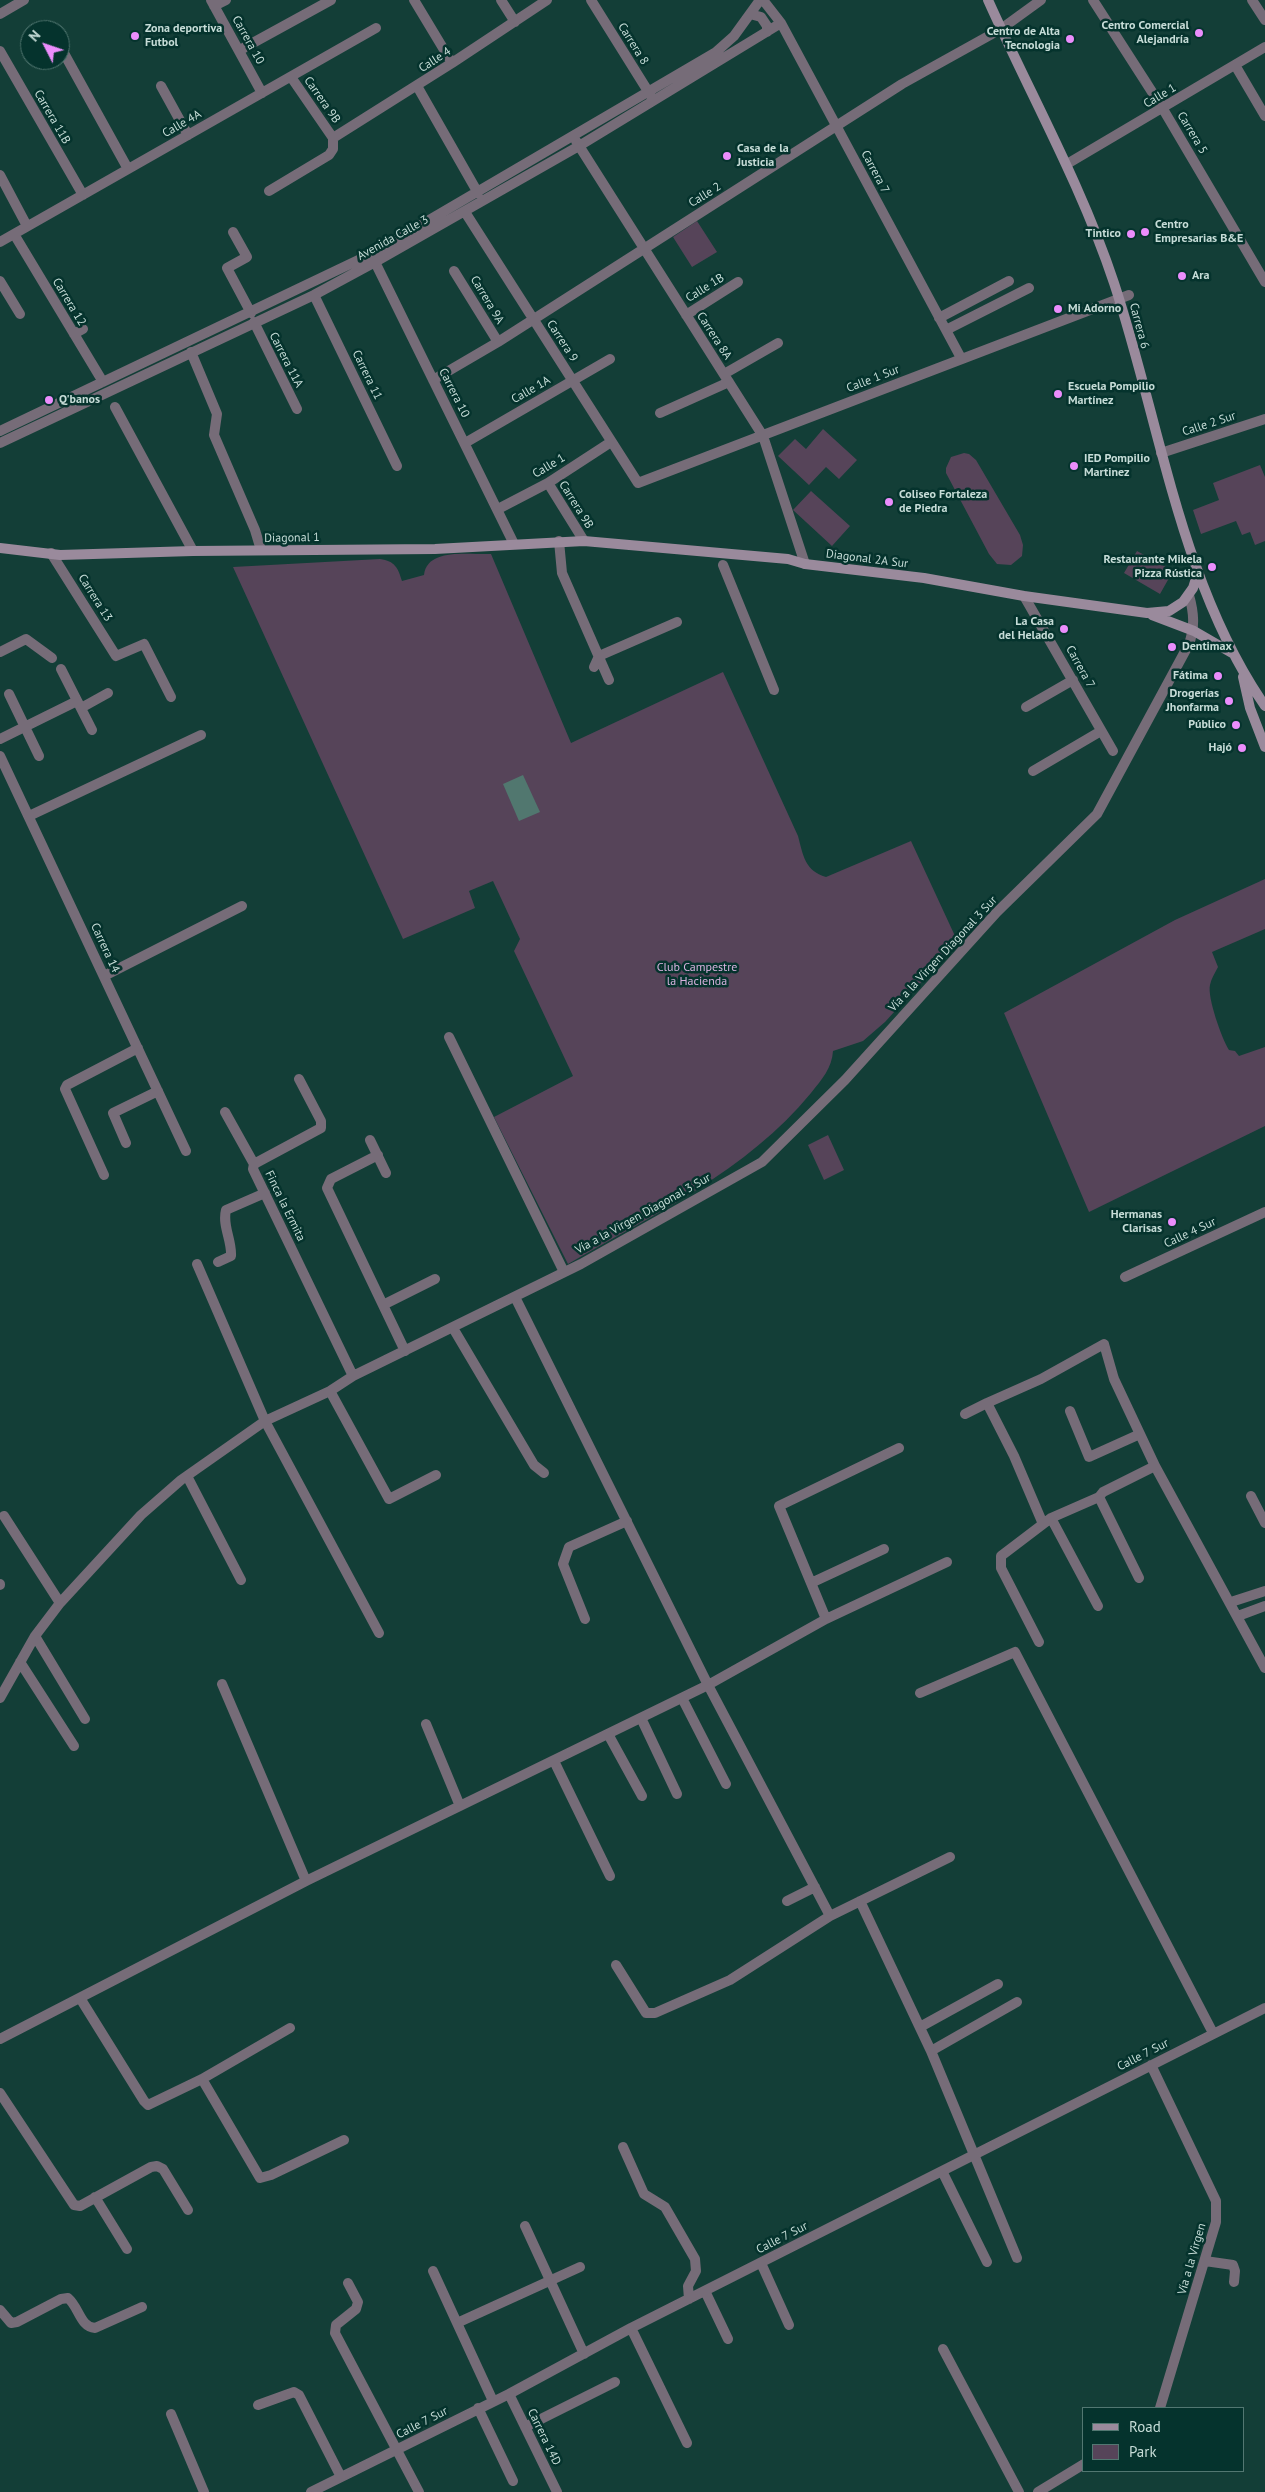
<!DOCTYPE html>
<html>
<head>
<meta charset="utf-8">
<style>
	body { margin:0 }
	#map { position:relative; width:1265px; height:2492px; overflow:hidden; background:#133e37; font-family:"PT Sans",sans-serif }
	canvas { display:block }
	.legend { position:absolute; left:1082px; top:2407px; width:162px; height:65px; box-sizing:border-box; background:#05332d; border:1px solid #527771; margin:0; padding:6px 9px; list-style:none; font-size:15px; color:#c6dcd7 }
	.legend li { display:flex; align-items:center; gap:10px; height:25px }
	.legend b { width:25px; border:1px solid #527771 }
	.north { position:absolute; left:20px; top:20px; width:50px; height:50px; box-sizing:border-box; background:#05332d; border:1px solid #527771; border-radius:50%; rotate:311deg; font-size:14px; font-weight:700; line-height:20px; text-align:center; color:#c6dcd7 }
	.north::after { content:''; display:block; margin:auto; width:18px; height:22px; background:#eb8dfc; clip-path:polygon(50% 0,100% 100%,50% 72%,0 100%) }
</style>
</head>
<body>
<div id="map">
<canvas width="1265" height="2492"></canvas>
<ul class="legend">
<li><b style="height:6px;background:#9a8a9c"></b>Road</li>
<li><b style="height:14px;background:#564459"></b>Park</li>
</ul>
<div class="north">N</div>
</div>
<script>
const context = document.querySelector('canvas').getContext('2d');
context.lineJoin = 'round';
function paint(path, color) {
  context.fillStyle = color;
  context.fill(path, 'evenodd');
}
function stroke(path, color, width, dash) {
  context.strokeStyle = color;
  context.lineWidth = width;
  context.lineCap = dash ? 'butt' : 'round';
  context.setLineDash(dash || []);
  context.stroke(path);
}
function label(font, color, halo, rows, align = 'center') {
  context.font = font + ' "PT Sans",sans-serif';
  context.lineWidth = 5;
  context.setLineDash([]);
  context.textBaseline = 'middle';
  context.strokeStyle = halo;
  context.fillStyle = color;
  for (const [text, x, y, turn = 0] of rows) {
    context.save();
    context.translate(x, y);
    context.rotate((+turn || 0) * Math.PI / 180);
    context.textAlign = isNaN(turn) ? turn : align;
    if (halo) context.strokeText(text, 0, 0);
    context.fillText(text, 0, 0);
    context.restore();
  }
}
paint(new Path2D(`
	M697,221l20,31 -25,15 -19,-30z
	M823,429l34,31 -18,19 -13,-12 -17,18 -31,-29 17,-17 11,10z
	M964,453l5,1 7,6 44,75 3,10 -1,11 -11,9 -14,-1 -8,-10 -43,-81v-5l5,-11z
	M1260,465l5,12v64l-10,4 -5,-13 -8,3 -6,-14 -35,13 -8,-24 26,-10 -6,-17z
	M811,491l39,35 -18,20 -39,-36z
	M1137,551l36,20 -13,23 -36,-21z
	M491,554l80,189 152,-71 75,164c5,19 7,35 28,41l85,-36 44,95v9l-70,77 -22,19 -30,10c-1,17 -11,28 -22,42 -64,78 -157,121 -243,171l-74,-147 79,-41 -59,-125 6,-12 -27,-58 -24,10 6,17 -72,31 -170,-372 147,-8c15,2 18,9 22,22l22,-6c3,-28 46,-20 67,-21z
	M1265,879v50l-53,23 6,15c-3,6 -7,12 -8,18 -3,12 12,54 19,65l6,1 4,5 26,-9v79l-176,86 -85,-199 171,-93z
	M828,1135l16,35 -20,10 -16,-35z`), '#564459');
paint(new Path2D(`
	M523,775l17,37 -21,9 -16,-37z`), '#51776f');
stroke(new Path2D(`
	M211,0l51,93
	M414,0l38,63
	M501,0l14,22
	M591,0l60,96
	M763,0l18,23 180,335
	M1093,0l70,109 102,173
	M1252,0l13,20
	M214,6l12,-6
	M0,14l24,-14
	M750,14l11,3 6,9v6
	M60,46l68,123
	M240,50l91,-50
	M0,51l83,144
	M1235,65l30,51
	M291,77l42,61
	M161,86l27,49
	M417,86l61,107
	M333,138l119,-75 95,-63
	M576,141l187,295 42,128
	M1067,164l198,-117
	M0,175l27,51
	M269,191l60,-36 4,-6v-11
	M465,212l173,271 491,-188
	M233,232l14,25 -20,11 24,45
	M14,234l89,148
	M0,242l376,-214
	M373,258l141,286
	M454,271l44,71
	M0,281l20,33
	M314,295l83,171
	M686,315l52,-33
	M939,318l70,-37
	M254,322l43,87
	M946,330l83,-42
	M74,334l9,-5
	M191,352l26,62 -3,21 41,95 6,20
	M724,374l54,-31
	M433,380l65,-38 404,-258 99,-55 40,-29
	M115,407l78,144
	M660,413l69,-31
	M0,431l371,-177 345,-202 18,-16 26,-36
	M0,443l314,-148 61,-33 204,-116 202,-123
	M465,443l145,-84
	M1161,453l104,-34
	M548,483l36,58
	M498,509l50,-26 63,-41
	M559,541l3,32 47,107
	M51,553l65,103 28,-12 27,53
	M723,565l51,125
	M1024,596l89,155
	M0,652l26,-13 26,19
	M594,667l5,-11 78,-34
	M61,669l31,61
	M9,694l30,62
	M1026,707l47,-27
	M81,708l27,-15
	M0,739l77,-38
	M0,756l186,395
	M1033,771l68,-40
	M29,816l172,-81
	M104,976l138,-70
	M449,1037l115,235
	M225,1112l29,52 -1,5 100,207
	M370,1140l16,33
	M126,1143l-13,-30 45,-22
	M378,1155l-47,24 -4,9 78,163
	M254,1164l67,-36v-7l-22,-42
	M104,1175l-39,-86 2,-4 71,-37
	M218,1262l13,-6c1,-16 -9,-30 -5,-46l39,-17
	M197,1264l68,157 114,212
	M1125,1277l140,-65
	M515,1297l193,388 122,231
	M383,1305l52,-26
	M453,1328l81,137 10,8
	M330,1391l59,108 47,-24
	M987,1403l54,-24 63,-35 10,35 41,87 110,202
	M1070,1411l19,46 51,-23
	M965,1414l22,-11 27,53 29,68
	M187,1476l54,104
	M1251,1496l14,27
	M1099,1497l40,81
	M4,1516l56,87
	M1051,1518l47,88
	M811,1583l73,-34
	M0,1585v-1
	M1231,1602l34,-11
	M1238,1616l27,-10
	M585,1619l-22,-55 6,-17 58,-26
	M826,1619l-47,-113 120,-58
	M35,1636l50,83
	M1039,1642l-38,-74v-12l50,-38 48,-21 4,-5 52,-26
	M20,1662l54,84
	M222,1684l84,197
	M920,1693l95,-41 198,381
	M0,1698l35,-62 25,-33 81,-88 40,-35 84,-59 65,-30 23,-15 228,-112 181,-102 83,-82 152,-168 100,-98 92,-170c6,-17 5,-31 0,-49
	M682,1698l44,86
	M641,1718l36,76
	M426,1724l34,82
	M608,1734l34,62
	M554,1761l56,115
	M787,1901l28,-14
	M860,1901l71,150 86,207
	M616,1965l30,48h9l75,-33 100,-64 120,-59
	M80,1998l64,103 4,4 54,-26 88,-51
	M920,2027l78,-43
	M0,2039l306,-158 402,-196 118,-66 121,-57
	M931,2051l86,-49
	M1151,2065l65,136v21l-56,186
	M202,2079l58,99 11,-3 73,-35
	M0,2093l74,112 6,1 71,-39 6,-1 6,3 25,41
	M623,2147l21,47 21,13 30,52 1,12 -8,15 1,13
	M942,2171l45,91
	M95,2197l32,52
	M525,2226l59,128
	M1205,2261l28,4 2,6 -1,11
	M761,2263l28,62
	M433,2271l60,130
	M348,2283l10,19 -2,7 -20,16 -1,8 84,159
	M705,2291l23,48
	M0,2310l11,13 6,-1 44,-23 7,-1c11,9 12,29 27,30l47,-21
	M457,2323l123,-56
	M631,2328l56,115
	M943,2349l76,143
	M509,2394l48,98
	M258,2405l36,-13 5,3 42,82
	M478,2408l35,73
	M171,2414l33,78
	M525,2427l90,-45
	M311,2492l198,-98 122,-66 634,-320
	M1038,2492l46,-28`), '#766c78', 10);
stroke(new Path2D(`
	M988,0c42,94 93,184 126,283 46,139 66,300 151,423
	M0,548l60,7 133,-4 242,-2 149,-8 204,18 17,5 119,14 100,18 123,17 22,-2 14,-9 10,-14 5,-16
	M1152,615l42,16 38,22
	M1243,677l7,31 15,39`), '#9a8a9c', 10);
for (const [x, y, r, color] of [
	[1199,33,5,"#eb8dfc"],
	[135,36,5,"#eb8dfc"],
	[1070,39,5,"#eb8dfc"],
	[727,156,5,"#eb8dfc"],
	[1145,232,5,"#eb8dfc"],
	[1131,234,5,"#eb8dfc"],
	[1182,276,5,"#eb8dfc"],
	[1058,309,5,"#eb8dfc"],
	[1058,394,5,"#eb8dfc"],
	[49,400,5,"#eb8dfc"],
	[1074,466,5,"#eb8dfc"],
	[889,502,5,"#eb8dfc"],
	[1212,567,5,"#eb8dfc"],
	[1064,629,5,"#eb8dfc"],
	[1172,647,5,"#eb8dfc"],
	[1218,676,5,"#eb8dfc"],
	[1229,701,5,"#eb8dfc"],
	[1236,725,5,"#eb8dfc"],
	[1242,748,5,"#eb8dfc"],
	[1172,1222,5,"#eb8dfc"]
]) {
  const dot = new Path2D();
  dot.arc(x, y, r, 0, 2 * Math.PI);
  context.fillStyle = color;
  context.fill(dot);
  stroke(dot, '#05332d', 2);
}
label('bold 12px', '#c6dcd7', '#05332d', [
	["Centro Comercial",1189,26],
	["Alejandría",1189,40],
	["Zona deportiva",145,29,"left"],
	["Futbol",145,43,"left"],
	["Centro de Alta",1060,32],
	["Tecnologia",1060,46],
	["Casa de la",737,149,"left"],
	["Justicia",737,163,"left"],
	["Centro",1155,225,"left"],
	["Empresarias B&E",1155,239,"left"],
	["Tintico",1121,234],
	["Ara",1192,276,"left"],
	["Mi Adorno",1068,309,"left"],
	["Escuela Pompilio",1068,387,"left"],
	["Martínez",1068,401,"left"],
	["Q'banos",59,400,"left"],
	["IED Pompilio",1084,459,"left"],
	["Martinez",1084,473,"left"],
	["Coliseo Fortaleza",899,495,"left"],
	["de Piedra",899,509,"left"],
	["Restaurante Mikela",1202,560],
	["Pizza Rústica",1202,574],
	["La Casa",1054,622],
	["del Helado",1054,636],
	["Dentimax",1182,647,"left"],
	["Fátima",1208,676],
	["Drogerías",1219,694],
	["Jhonfarma",1219,708],
	["Público",1226,725],
	["Hajó",1232,748],
	["Hermanas",1162,1215],
	["Clarisas",1162,1229]
], 'right');
label('12px', '#c6dcd7', '#05332d', [
	["Carrera 10",248,40,61],
	["Carrera 8",633,44,58],
	["Calle 4",435,60,-33],
	["Calle 1",1160,96,-31],
	["Carrera 9B",322,100,55],
	["Carrera 11B",52,117,60],
	["Calle 4A",182,124,-30],
	["Carrera 5",1192,133,59],
	["Carrera 7",875,172,62],
	["Calle 2",705,195,-32],
	["Avenida Calle 3",393,238,-29],
	["Calle 1B",705,288,-32],
	["Carrera 9A",487,300,59],
	["Carrera 12",69,302,59],
	["Carrera 6",1139,326,75],
	["Carrera 8A",714,336,57],
	["Carrera 9",562,341,57],
	["Carrera 11A",286,360,63],
	["Carrera 11",367,375,64],
	["Calle 1 Sur",873,379,-21],
	["Calle 1A",531,390,-30],
	["Carrera 10",454,393,63],
	["Calle 2 Sur",1209,424,-18],
	["Calle 1",549,466,-31],
	["Carrera 9B",576,505,58],
	["Diagonal 1",292,538,-1],
	["Diagonal 2A Sur",867,559,7],
	["Carrera 13",95,598,58],
	["Carrera 7",1080,667,61],
	["Carrera 14",105,948,65],
	["Vía a la Virgen Diagonal 3 Sur",943,954,-47],
	["Finca la Ermita",285,1206,64],
	["Vía a la Virgen Diagonal 3 Sur",643,1214,-29],
	["Calle 4 Sur",1190,1233,-25],
	["Calle 7 Sur",1143,2055,-27],
	["Calle 7 Sur",782,2238,-27],
	["Vía a la Virgen",1192,2259,-74],
	["Calle 7 Sur",422,2423,-27],
	["Carrera 14D",544,2437,64]
]);
label('12px', '#d8b2de', '#05332d', [
	["Club Campestre",697,968],
	["la Hacienda",697,982]
]);
</script>
</body>
</html>
